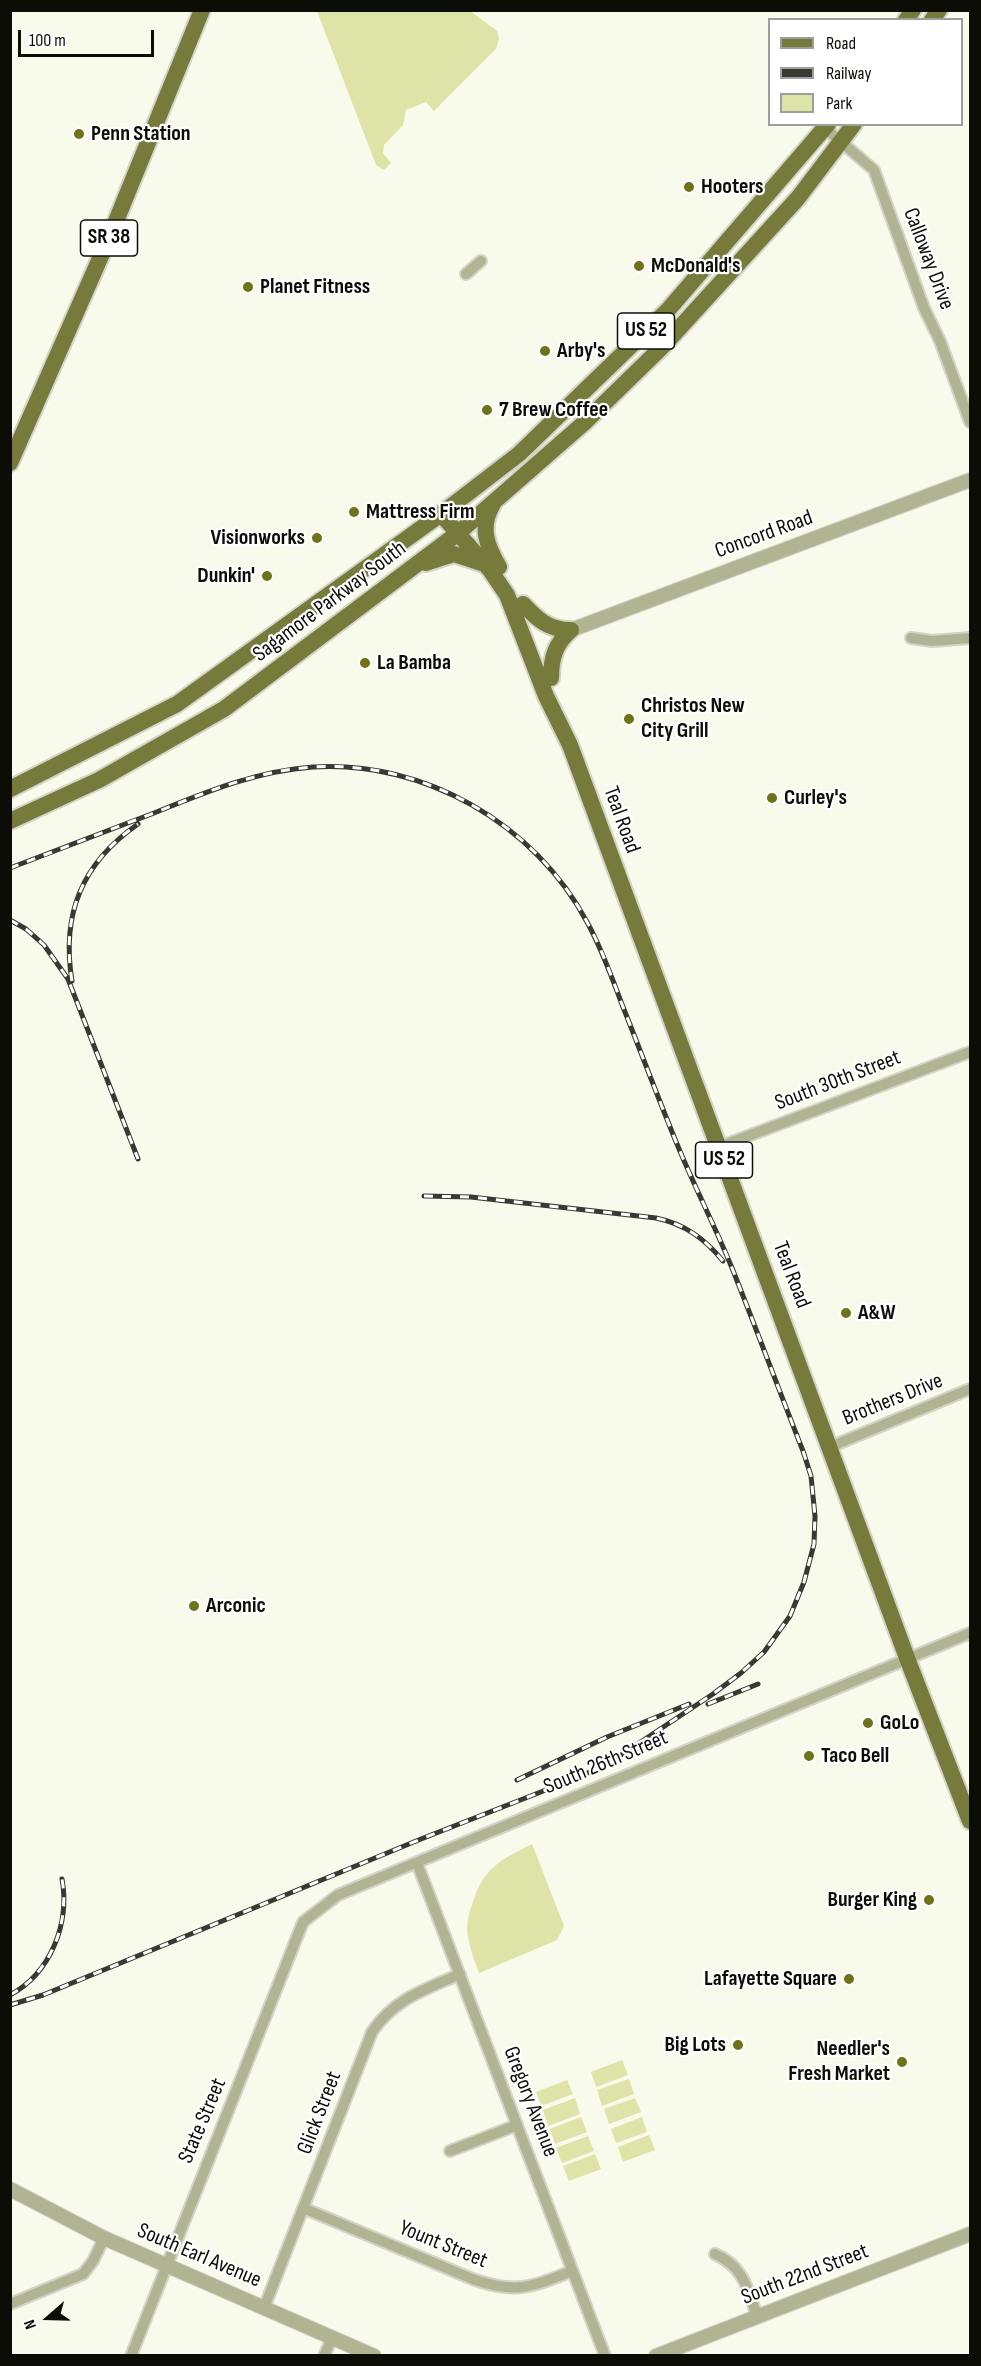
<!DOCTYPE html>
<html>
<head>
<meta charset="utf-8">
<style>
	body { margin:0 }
	#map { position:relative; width:981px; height:2366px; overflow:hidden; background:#f8faeb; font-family:"Sofia Sans Condensed",sans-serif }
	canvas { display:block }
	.frame { position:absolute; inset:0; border:12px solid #0d0d08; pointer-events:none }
	.legend { position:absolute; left:768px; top:18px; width:195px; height:108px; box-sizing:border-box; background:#fff; border:2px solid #9e9e9c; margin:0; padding:8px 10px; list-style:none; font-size:18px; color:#0d0d08 }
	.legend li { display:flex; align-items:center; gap:12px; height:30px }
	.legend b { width:30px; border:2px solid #9e9e9c }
	.north { position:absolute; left:18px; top:2288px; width:60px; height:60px; -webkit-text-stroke:4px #fff; paint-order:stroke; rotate:250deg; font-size:16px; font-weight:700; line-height:24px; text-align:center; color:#0d0d08 }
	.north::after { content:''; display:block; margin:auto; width:21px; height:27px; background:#0d0d08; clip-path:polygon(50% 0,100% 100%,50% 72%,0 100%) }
	.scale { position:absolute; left:18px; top:30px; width:136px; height:27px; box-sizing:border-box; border:3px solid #0d0d08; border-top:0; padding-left:8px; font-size:18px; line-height:21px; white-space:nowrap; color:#0d0d08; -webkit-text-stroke:4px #fff; paint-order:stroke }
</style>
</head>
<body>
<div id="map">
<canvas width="981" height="2366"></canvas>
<div class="frame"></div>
<ul class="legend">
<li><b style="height:8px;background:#767a3b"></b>Road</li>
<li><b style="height:8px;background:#383932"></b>Railway</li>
<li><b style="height:16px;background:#dee3a8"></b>Park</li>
</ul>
<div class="north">N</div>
<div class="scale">100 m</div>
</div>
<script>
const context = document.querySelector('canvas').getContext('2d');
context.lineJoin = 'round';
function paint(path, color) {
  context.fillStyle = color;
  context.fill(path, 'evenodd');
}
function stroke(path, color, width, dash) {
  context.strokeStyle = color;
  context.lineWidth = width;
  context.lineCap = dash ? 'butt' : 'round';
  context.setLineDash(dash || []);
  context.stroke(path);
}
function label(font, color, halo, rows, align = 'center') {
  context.font = font + ' "Sofia Sans Condensed",sans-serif';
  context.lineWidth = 4.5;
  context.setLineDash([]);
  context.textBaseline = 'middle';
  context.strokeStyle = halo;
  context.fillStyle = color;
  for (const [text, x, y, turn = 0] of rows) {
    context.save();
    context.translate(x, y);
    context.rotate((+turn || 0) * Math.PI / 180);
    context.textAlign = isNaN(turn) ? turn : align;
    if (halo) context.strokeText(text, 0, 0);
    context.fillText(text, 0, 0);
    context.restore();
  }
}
paint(new Path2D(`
	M317,11h153l27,20 2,8 -3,10 -62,62 -8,-9 -20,8 -3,15 -19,20 -1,8 8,10 -7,7 -8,-5z
	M532,1844l32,82 -7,14 -78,33c-4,-11 -9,-24 -11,-36 -2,-11 0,-22 4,-32 11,-37 28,-45 60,-61z
	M622,2060l6,15 -32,12 -5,-15z
	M629,2079l5,15 -32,12 -5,-16z
	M567,2080l6,14 -32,12 -5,-14z
	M575,2098l5,16 -32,12 -5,-16z
	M635,2098l6,14 -32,12 -5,-15z
	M581,2117l6,15 -32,12 -5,-15z
	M642,2117l5,15 -31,11 -5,-14z
	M649,2135l6,15 -32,12 -5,-15z
	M588,2136l6,15 -32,12 -6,-15z
	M595,2154l6,15 -32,12 -6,-15z`), '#dee3a8');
const minor = new Path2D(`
	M825,128l49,42 50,138 16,33 30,81
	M466,274l15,-13
	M911,638l21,3 38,-3
	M719,1147l251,-95
	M830,1447l140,-58
	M417,1863l188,493
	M450,2151l67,-26
	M303,2208l172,72c42,14 57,7 97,-9
	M715,2254c29,13 32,34 42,62
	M10,2304l73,-30 10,-13 11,-23
	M264,2308l108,-276c22,-33 52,-42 88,-58
	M131,2356l172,-434 35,-27 632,-262
	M324,2356l8,-18`);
const tertiary = new Path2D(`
	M571,630l399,-150
	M10,2189l94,49 270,118
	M656,2356l314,-122`);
const primary = new Path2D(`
	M906,20l7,-10
	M932,20l7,-10
	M10,463l102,-232 90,-221
	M493,504c-14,23 -6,42 6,63
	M441,514l49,56 17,25 39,101 24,49 337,913 63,163
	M426,563l28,-9 27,9
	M523,604c15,16 26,26 48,26
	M551,678c0,-21 5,-35 20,-48
	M10,789l167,-85 264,-190 78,-60 149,-144 160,-186
	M10,821l89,-41 125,-71 233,-175 127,-111 79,-77 135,-148 56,-74`);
stroke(minor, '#d2d4c7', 14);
stroke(tertiary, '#d2d4c7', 16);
stroke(primary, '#d2d4c7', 20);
stroke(minor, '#b1b493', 10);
stroke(tertiary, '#b1b493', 14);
stroke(primary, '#767a3b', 16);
const rail = new Path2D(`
	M10,868c48,-18 96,-37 144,-55 52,-21 102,-42 159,-46 111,-7 222,57 274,155 15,27 25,56 36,85 18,45 35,91 54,137 17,42 38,82 55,124 24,60 47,122 71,183l8,25 4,40 -1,28 -10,38 -14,34 -26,36 -23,21 -28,21 -104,69 -30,14 -158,62 -378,156 -33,10
	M10,920l16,9 18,16 24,34 70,180
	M72,981c-11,-67 10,-118 66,-157
	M424,1196l47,1 185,21c29,6 49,21 67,43
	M708,1704l50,-20
	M517,1780l90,-43 82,-33
	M10,1995c41,-22 60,-72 52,-116`);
stroke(rail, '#383932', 5);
stroke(rail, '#fff', 3, [9]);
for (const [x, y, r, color] of [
	[79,134,6,"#6e7218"],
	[689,187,6,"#6e7218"],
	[639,266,6,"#6e7218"],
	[248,287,6,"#6e7218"],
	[545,351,6,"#6e7218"],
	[487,410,6,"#6e7218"],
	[354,512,6,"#6e7218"],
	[317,538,6,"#6e7218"],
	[267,576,6,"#6e7218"],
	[365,663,6,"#6e7218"],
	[629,719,6,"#6e7218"],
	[772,798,6,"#6e7218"],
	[846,1313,6,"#6e7218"],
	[194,1606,6,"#6e7218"],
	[868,1723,6,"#6e7218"],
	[809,1756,6,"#6e7218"],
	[929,1900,6,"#6e7218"],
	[849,1979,6,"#6e7218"],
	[738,2045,6,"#6e7218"],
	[902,2062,6,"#6e7218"]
]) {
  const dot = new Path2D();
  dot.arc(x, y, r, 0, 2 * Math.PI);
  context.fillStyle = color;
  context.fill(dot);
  stroke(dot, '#fff', 2);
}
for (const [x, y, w] of [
	[109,238,57],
	[646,331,57],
	[724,1160,57]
]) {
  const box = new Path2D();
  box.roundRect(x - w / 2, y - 18, w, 36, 4.5);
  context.fillStyle = '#fff';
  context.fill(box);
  stroke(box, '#0d0d08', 1.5);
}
label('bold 21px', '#0d0d08', null, [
	["SR 38",109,238],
	["US 52",646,331],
	["US 52",724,1160]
]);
label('bold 22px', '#0d0d08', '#fff', [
	["Penn Station",91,134],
	["Hooters",701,187],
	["McDonald's",651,266],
	["Planet Fitness",260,287],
	["Arby's",557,351],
	["7 Brew Coffee",499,410],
	["Mattress Firm",366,512],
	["Visionworks",305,538,"right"],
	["Dunkin'",255,576,"right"],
	["La Bamba",377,663],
	["Christos New",641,706],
	["City Grill",641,731],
	["Curley's",784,798],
	["A&W",858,1313],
	["Arconic",206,1606],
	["GoLo",880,1723],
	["Taco Bell",821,1756],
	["Burger King",917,1900,"right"],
	["Lafayette Square",837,1979,"right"],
	["Big Lots",726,2045,"right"],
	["Needler's",890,2049,"right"],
	["Fresh Market",890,2074,"right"]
], 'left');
label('22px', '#0d0d08', '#fff', [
	["Calloway Drive",928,259,69],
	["Concord Road",764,535,-20],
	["Sagamore Parkway South",330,602,-37],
	["Teal Road",621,820,70],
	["South 30th Street",838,1081,-21],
	["Teal Road",791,1275,69],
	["Brothers Drive",893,1400,-22],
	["South 26th Street",606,1763,-23],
	["Gregory Avenue",530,2102,69],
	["Glick Street",320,2113,-69],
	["State Street",203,2121,-67],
	["Yount Street",443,2245,22],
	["South Earl Avenue",199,2256,23],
	["South 22nd Street",805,2275,-21]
]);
</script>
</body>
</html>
